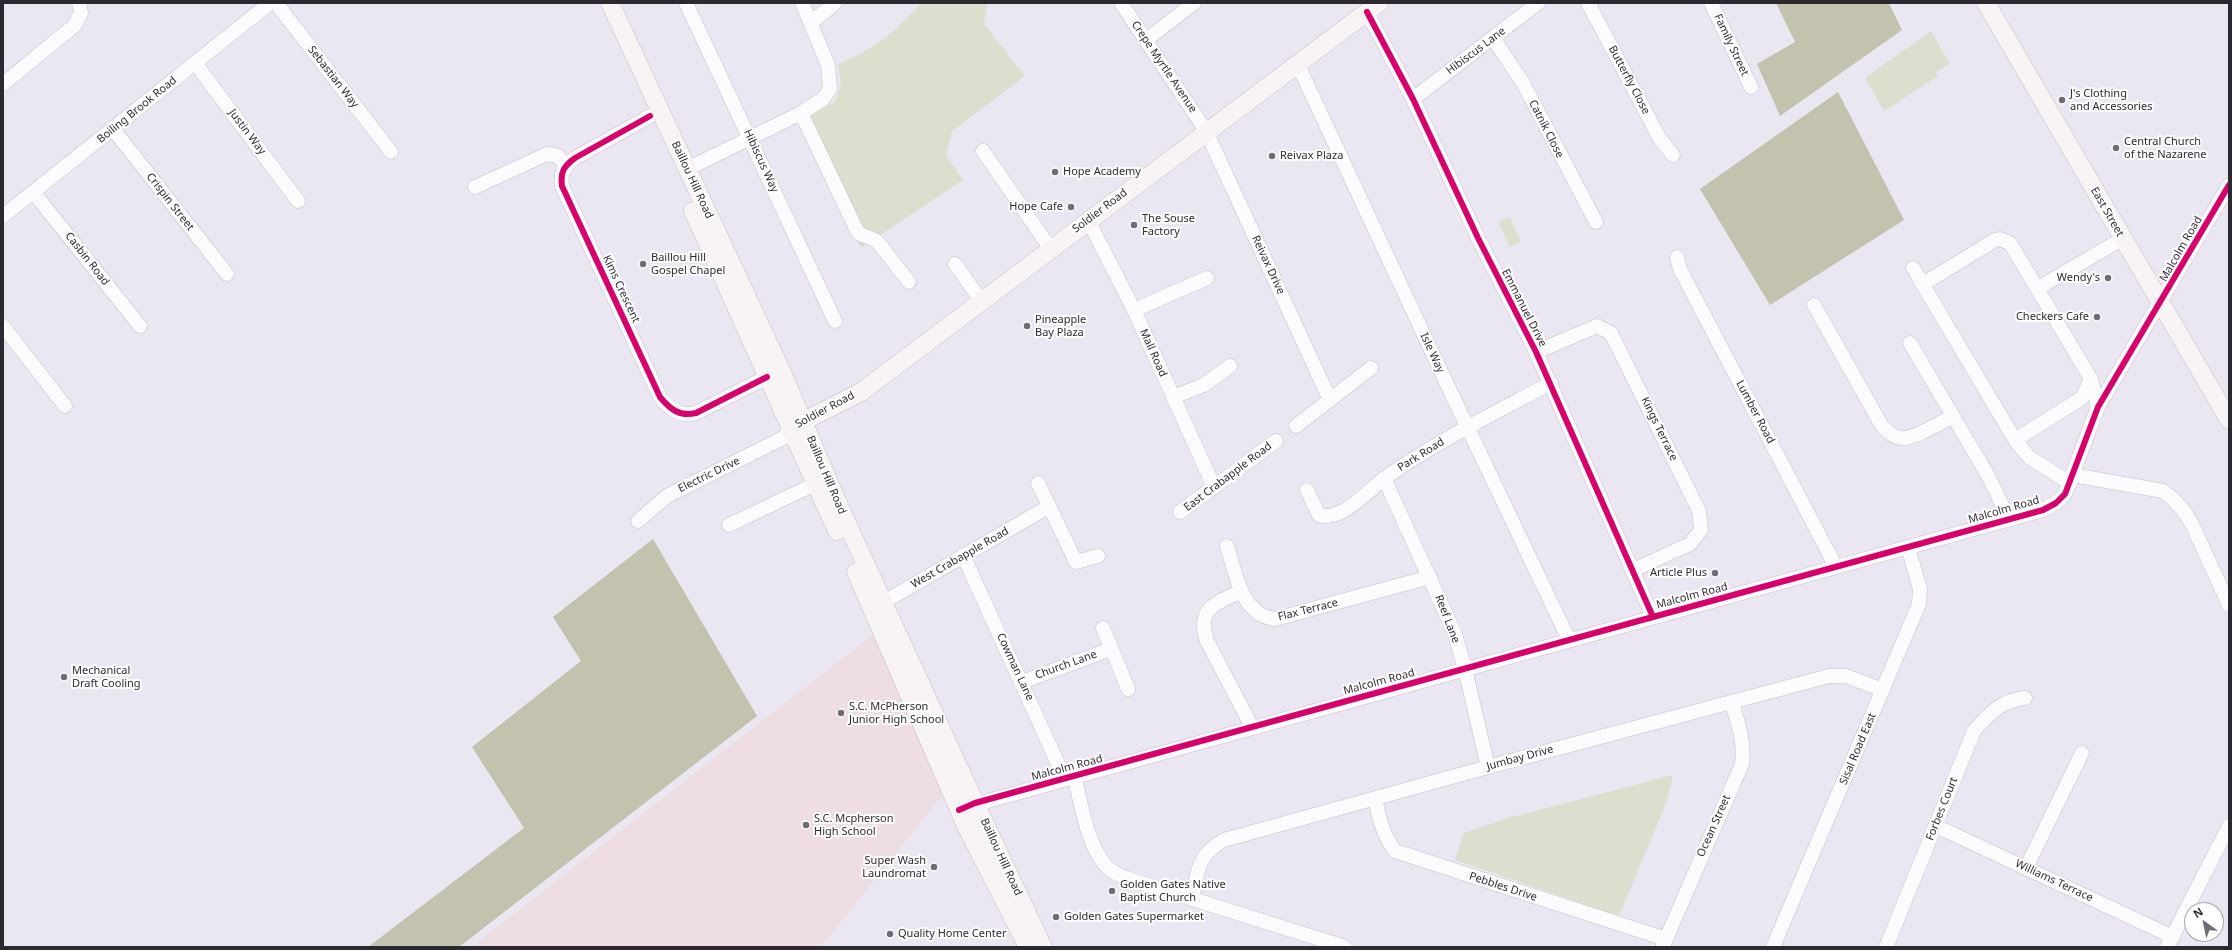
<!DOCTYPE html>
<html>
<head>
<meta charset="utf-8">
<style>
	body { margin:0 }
	#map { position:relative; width:2232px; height:950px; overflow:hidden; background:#ebe7f2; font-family:"Noto Sans",sans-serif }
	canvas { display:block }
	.frame { position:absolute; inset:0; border:4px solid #2d2931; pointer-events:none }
	.north { position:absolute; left:2184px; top:902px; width:40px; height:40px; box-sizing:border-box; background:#fff; border:1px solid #aba9ad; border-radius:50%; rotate:327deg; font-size:11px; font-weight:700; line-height:16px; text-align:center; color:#2d2931 }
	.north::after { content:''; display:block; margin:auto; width:14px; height:18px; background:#706c75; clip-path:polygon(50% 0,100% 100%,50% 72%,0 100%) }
</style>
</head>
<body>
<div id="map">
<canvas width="2232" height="950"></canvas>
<div class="frame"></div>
<div class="north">N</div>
</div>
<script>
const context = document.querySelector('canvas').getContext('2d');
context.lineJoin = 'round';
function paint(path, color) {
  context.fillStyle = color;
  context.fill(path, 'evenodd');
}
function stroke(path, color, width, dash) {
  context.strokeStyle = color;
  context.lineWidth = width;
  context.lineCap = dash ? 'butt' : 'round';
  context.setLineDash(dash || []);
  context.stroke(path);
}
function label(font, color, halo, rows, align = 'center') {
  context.font = font + ' "Noto Sans",sans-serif';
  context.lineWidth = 4;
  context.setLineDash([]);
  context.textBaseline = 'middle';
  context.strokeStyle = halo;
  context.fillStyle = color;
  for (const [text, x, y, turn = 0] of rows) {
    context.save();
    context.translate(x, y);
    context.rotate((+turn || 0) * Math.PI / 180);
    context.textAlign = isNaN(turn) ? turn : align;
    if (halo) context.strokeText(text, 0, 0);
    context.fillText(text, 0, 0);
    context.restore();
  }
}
paint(new Path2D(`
	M874,634l71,158 -124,155h-350z`), '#eedde3');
paint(new Path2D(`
	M921,3h66l-3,21 41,52 -73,55 -6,25 17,24 -102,68 -59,-129 33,-17 6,-18 -3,-20c37,-15 56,-31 83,-61z
	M1931,31l19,33 -14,8 2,4 -54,35 -19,-33z
	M1510,217l11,25 -11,5 -12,-25z
	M1673,775l-6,26 -48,115 -164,-56 9,-27 48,-16z`), '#dddece');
paint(new Path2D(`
	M1776,3h113l13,27 -122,86 -23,-52 38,-22z
	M1838,92l66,128 -134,85 -70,-116z
	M653,539l104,177 -298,231h-91l156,-119 -52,-81 109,-86 -28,-44z`), '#c2c2ae');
const minor = new Path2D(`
	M276,3l115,149
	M686,3l149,318
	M1121,3l85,128 124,269
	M1588,3l72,136 13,16
	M1711,3l40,84
	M1367,12l46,87 65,139 58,114 117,265
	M812,22l23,-19
	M1493,38l30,45 73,139
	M1146,40l48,-37
	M195,63l103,138
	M1298,65l147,315 124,260
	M3,84l72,-59 6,-12 -2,-10
	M1413,99l125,-96
	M801,113l57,120 19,8 32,41
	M650,116l-75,42c-11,8 -15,14 -13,28l98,211c10,12 19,20 36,16l71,-36
	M113,129l114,145
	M983,151l67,97
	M687,169l114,-56 22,-14 7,-10 -2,-24 -26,-62
	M475,187l72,-33 11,2 7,9
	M34,193l106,133
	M3,216l267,-213
	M1088,220l46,90 80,177
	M1677,257l3,12 156,298
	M955,264l27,38
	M1913,268l102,172 15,18 40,25
	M1923,284l72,-44 5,-1 10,4 81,136 7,28
	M2038,288l84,-49
	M1814,305l68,121c5,5 11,11 18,12 13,2 41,-16 53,-22
	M1134,310l73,-32
	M3,326l62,80
	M1910,343l77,131 22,45
	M1536,352l61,-26 14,7 88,178 2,19 -11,14 -57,26
	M1173,397l31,-12 26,-19
	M1296,426l75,-58
	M2015,440l67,-42 9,-19
	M2073,475l90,16 12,10 9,10 8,13 37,81
	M1384,478l71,156 10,35 23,98
	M1038,483l38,79 22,-6
	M1307,490l12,25c23,7 49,-25 66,-37 52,-37 110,-65 166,-95
	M1180,512l96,-71
	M638,521l29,-25 118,-59 5,-8
	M729,525l86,-41
	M1227,546c9,28 14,69 48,73l155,-42
	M963,555l102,224
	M1242,591c-27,12 -46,18 -35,50l45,86
	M875,607l173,-100
	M1103,628l25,61
	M1022,682l89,-33
	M1074,776c8,29 12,68 33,91 7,7 16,10 25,13l213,67
	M1375,798c4,20 8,37 20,53l271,88
	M966,807l1077,-297 13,-7 9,-9 33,-87 131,-222
	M1936,826l237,111
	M2026,868l56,-115
	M1192,898c6,-27 5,-43 32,-58l264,-73 341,-91h17l37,14
	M1663,946l79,-182c3,-22 -4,-41 -10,-61
	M1773,947l146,-343 1,-15 -12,-42
	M1886,947l88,-216c15,-17 27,-31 51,-33
	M2167,947l62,-121`);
const major = new Path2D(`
	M610,3l171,367 59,138 130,284 73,155
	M1986,3l243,417
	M693,211l144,320
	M792,427l69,-35 518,-389
	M856,572l110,254 62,121`);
stroke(minor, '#c4c1c9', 15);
stroke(major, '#c7bdc2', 19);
stroke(minor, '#fcfbfd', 14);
stroke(major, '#f8f3f5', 18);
stroke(new Path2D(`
	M1367,12l46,87 65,139 58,114 117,265
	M650,116l-75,42c-11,8 -15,14 -13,28l98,211c10,12 19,20 36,16l71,-36
	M959,810l16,-7 1068,-293 13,-7 9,-9 33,-87 131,-222`), '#d6006c', 6);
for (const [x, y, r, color] of [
	[2062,100,4,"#706c75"],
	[2116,148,4,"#706c75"],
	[1272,156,4,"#706c75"],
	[1055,172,4,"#706c75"],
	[1071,207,4,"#706c75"],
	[1134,225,4,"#706c75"],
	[643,264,4,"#706c75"],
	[2108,278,4,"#706c75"],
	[2097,317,4,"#706c75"],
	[1027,326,4,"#706c75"],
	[1715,573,4,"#706c75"],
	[64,677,4,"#706c75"],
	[841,713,4,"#706c75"],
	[806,825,4,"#706c75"],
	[934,867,4,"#706c75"],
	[1112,891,4,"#706c75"],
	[1056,917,4,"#706c75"],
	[890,934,4,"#706c75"]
]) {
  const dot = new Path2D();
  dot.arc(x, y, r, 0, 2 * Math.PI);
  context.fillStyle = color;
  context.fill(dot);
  stroke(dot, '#fff', 1.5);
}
label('11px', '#2d2931', '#fff', [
	["Family Street",1731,45,65],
	["Hibiscus Lane",1476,51,-37],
	["Crepe Myrtle Avenue",1164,67,56],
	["Sebastian Way",333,77,52],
	["Butterfly Close",1629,80,62],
	["Boiling Brook Road",137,110,-39],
	["Catnik Close",1546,129,63],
	["Justin Way",247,132,53],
	["Hibiscus Way",761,161,65],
	["Baillou Hill Road",692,180,65],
	["Crispin Street",170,202,52],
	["Soldier Road",1100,211,-37],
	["East Street",2107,212,60],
	["Malcolm Road",2181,249,-60],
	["Casbin Road",87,259,52],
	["Reivax Drive",1268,265,65],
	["Kims Crescent",621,289,65],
	["Emmanuel Drive",1524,308,63],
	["Mall Road",1153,353,66],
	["Isle Way",1432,353,65],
	["Soldier Road",825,410,-28],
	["Lumber Road",1755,412,62],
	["Kings Terrace",1659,429,64],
	["Park Road",1421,455,-32],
	["Electric Drive",709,475,-26],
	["Baillou Hill Road",826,475,67],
	["East Crabapple Road",1228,477,-37],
	["Malcolm Road",2004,510,-16],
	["West Crabapple Road",960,558,-30],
	["Malcolm Road",1692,596,-15],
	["Flax Terrace",1308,610,-14],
	["Reef Lane",1447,619,69],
	["Church Lane",1066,665,-20],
	["Cowman Lane",1015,667,65],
	["Malcolm Road",1379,682,-15],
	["Sisal Road East",1858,749,-67],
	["Jumbay Drive",1520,758,-15],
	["Malcolm Road",1067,768,-15],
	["Forbes Court",1942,809,-68],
	["Ocean Street",1714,826,-66],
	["Baillou Hill Road",1001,857,65],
	["Williams Terrace",2054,881,25],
	["Pebbles Drive",1503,887,18]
]);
label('11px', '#2d2931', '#fff', [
	["J's Clothing",2070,94],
	["and Accessories",2070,107],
	["Central Church",2124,142],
	["of the Nazarene",2124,155],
	["Reivax Plaza",1280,156],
	["Hope Academy",1063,172],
	["Hope Cafe",1063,207,"right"],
	["The Souse",1142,219],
	["Factory",1142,232],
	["Baillou Hill",651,258],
	["Gospel Chapel",651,271],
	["Wendy's",2100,278,"right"],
	["Checkers Cafe",2089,317,"right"],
	["Pineapple",1035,320],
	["Bay Plaza",1035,333],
	["Article Plus",1707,573,"right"],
	["Mechanical",72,671],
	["Draft Cooling",72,684],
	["S.C. McPherson",849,707],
	["Junior High School",849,720],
	["S.C. Mcpherson",814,819],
	["High School",814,832],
	["Super Wash",926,861,"right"],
	["Laundromat",926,874,"right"],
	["Golden Gates Native",1120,885],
	["Baptist Church",1120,898],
	["Golden Gates Supermarket",1064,917],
	["Quality Home Center",898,934]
], 'left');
</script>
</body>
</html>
